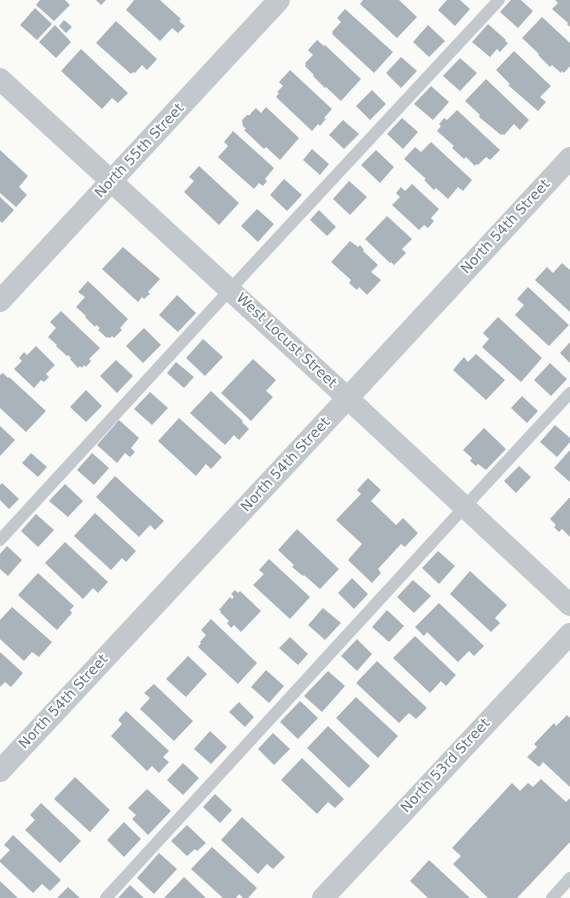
<!DOCTYPE html>
<html>
<head>
<meta charset="utf-8">
<style>
	body { margin:0 }
	canvas { display:block; background:#fafaf8 }
</style>
</head>
<body>
<canvas width="570" height="898"></canvas>
<script>
const context = document.querySelector('canvas').getContext('2d');
context.lineJoin = 'round';
function paint(path, color) {
  context.fillStyle = color;
  context.fill(path, 'evenodd');
}
function stroke(path, color, width, dash) {
  context.strokeStyle = color;
  context.lineWidth = width;
  context.lineCap = dash ? 'butt' : 'round';
  context.setLineDash(dash || []);
  context.stroke(path);
}
function label(font, color, halo, rows, align = 'center') {
  context.font = font + ' "DejaVu Sans",sans-serif';
  context.lineWidth = 4;
  context.setLineDash([]);
  context.textBaseline = 'middle';
  context.strokeStyle = halo;
  context.fillStyle = color;
  for (const [text, x, y, turn = 0] of rows) {
    context.save();
    context.translate(x, y);
    context.rotate((+turn || 0) * Math.PI / 180);
    context.textAlign = isNaN(turn) ? turn : align;
    if (halo) context.strokeText(text, 0, 0);
    context.fillText(text, 0, 0);
    context.restore();
  }
}
paint(new Path2D(`
	M40,0h25l5,5 -16,16 -18,-16z
	M96,0h10l-5,5z
	M134,0h26l21,19 -2,2 6,5 -7,7 -6,-5 -12,13 -34,-31z
	M363,0h36l18,17 -20,21 -37,-34z
	M447,0h13l10,9 -15,17 -17,-16z
	M511,0h10l12,11 -15,17 -18,-16z
	M555,0h15v27l-3,-3 1,-1 -16,-14 6,-6z
	M35,8l17,16 -15,16 -17,-15z
	M345,9l48,43 -19,21 -42,-39 1,-1 -1,-1 9,-10 -4,-4z
	M542,17l28,26v23l-6,7 -2,-2 -1,2 -9,-8 -2,2 -12,-12 1,-1 -17,-16z
	M64,20l8,7 -6,6 -7,-7z
	M116,21l41,38 -10,11 -5,-5 -7,8 -2,-1 -2,2 -35,-31z
	M488,24l18,16 -1,1 3,2 -8,9 -3,-3 -7,8 -18,-15z
	M55,25l16,17 -15,16 -17,-16z
	M428,25l17,16 -16,16 -16,-15z
	M317,40l7,6 1,-1 36,34 -20,22 -15,-14 -1,1 -12,-12 1,-1 -9,-9 1,-2 -1,-1 8,-8 -5,-5z
	M81,49l47,44 -10,10 -6,-5 -10,11 -41,-38z
	M514,51l37,35 -11,11 6,5 -8,9 -30,-26 2,-1 -14,-14z
	M401,57l16,14 -16,17 -15,-15z
	M460,58l17,15 -17,18 -17,-15z
	M290,70l42,39 -8,9 2,1 -6,7 -2,-2 -6,7 -36,-34 3,-4 -2,-1 6,-6 -4,-4z
	M486,79l43,41 -9,10 -6,-6 -10,11 -2,-1 -1,1 -22,-18 1,-2 -15,-14z
	M431,86l18,16 -16,18 -19,-16z
	M372,90l14,14 -16,16 -14,-14z
	M266,107l33,31 -19,22 -14,-13 -2,2 -20,-19 2,-1 -3,-3 -1,-6 5,-5h4l-1,-1 6,-6 5,5z
	M457,110l43,40 -10,10 -4,-3 -8,8 -2,-1 -1,2 -9,-9 -2,2 -12,-11 2,-2 -17,-15 4,-5 -2,-2 5,-6 3,2z
	M402,118l16,14 -15,17 -16,-15z
	M343,120l16,14 -15,15 -15,-14z
	M233,131l41,37 -9,11 2,2 -4,5 -4,-3 -5,6 -36,-32 10,-11 -4,-4z
	M431,142l41,38 -9,11 -5,-4 -10,12 -12,-11 -2,2 -10,-10 2,-1 -22,-20 11,-12 6,5z
	M312,149l17,15 -9,11 -17,-15z
	M0,150l28,26 -9,11 8,8 -11,12 -16,-14z
	M376,150l18,17 -14,16 -19,-18z
	M199,166l40,37 -20,22 -35,-33 10,-11 -5,-4z
	M284,179l18,16 -15,16 -17,-16z
	M349,181l18,16 -17,18 -17,-16z
	M412,184l27,25 -8,9 3,3 -6,7 -4,-3 -5,5 -27,-25 8,-8 -4,-4 5,-6 4,4z
	M0,197l14,13 -12,13 -2,-2z
	M257,209l17,15 -16,18 -17,-16z
	M319,210l17,17 -9,9 -17,-16z
	M387,216l25,23 -10,10 4,4 -12,12 -3,-3 -1,1 -25,-24z
	M350,241l8,6 2,-2 4,5 -1,1 15,14 -7,7 10,8 -14,15 -8,-8 -2,3 -8,-7 2,-3 -20,-18z
	M123,247l37,32 -12,13 2,2 -6,5 -2,-2 -4,5 -36,-33z
	M562,263l8,7v42l-35,-32 12,-13 6,6z
	M88,281l40,38 -8,9 2,2 -8,8 -2,-2 -2,2 -2,-1 -1,1 -9,-8 2,-2 -4,-3 -1,2 -10,-10 1,-1 -10,-9 9,-10 -7,-5z
	M528,287l41,38 -20,21 -34,-31 9,-10 -7,-6z
	M177,295l19,18 -18,19 -19,-17z
	M61,311l39,37 -11,11 2,2 -5,6 -2,-2 -2,3 -2,-2 -2,2 -8,-9 1,-1 -3,-3 -1,1 -11,-10 1,-1 -9,-8 8,-9 -6,-6z
	M498,317l44,41 -21,24 -39,-35 7,-8 -6,-6z
	M144,328l17,17 -18,18 -17,-17z
	M203,339l20,18 -18,19 -19,-18z
	M570,342v21l-10,-10z
	M36,346l19,19 -9,9 3,3 -5,5 -3,-2 -7,8 -20,-19 8,-8 -3,-3 5,-6 3,3z
	M476,354l29,26 -19,20 -33,-30 11,-13 4,5z
	M253,359l23,21 -10,11 7,6 -22,24 -30,-28z
	M116,360l17,16 -16,17 -17,-17z
	M176,362l18,15 -10,11 -17,-15z
	M550,363l17,16 -16,17 -17,-16z
	M3,373l5,5 1,-1 37,34 -20,21 -26,-24v-33z
	M86,390l16,16 -16,16 -16,-15z
	M211,391l32,30 -1,1 7,7 -10,11 -5,-5 -9,10 -35,-32z
	M150,392l18,16 -16,17 -18,-16z
	M522,396l16,15 -11,12 -16,-15z
	M179,418l43,39 -11,12 -5,-5 -10,12 -38,-35z
	M119,420l20,18 -8,10 4,4 -5,5 -5,-4 -8,10 -20,-18z
	M555,425l15,13v4l-13,15 -17,-15z
	M0,426l15,14 -15,16z
	M484,428l22,21 -20,21 -8,-6 -2,2 -6,-5 2,-3 -9,-8z
	M570,450v32l-16,-14z
	M31,453l16,14 -9,10 -16,-14z
	M92,453l17,15 -15,17 -17,-15z
	M519,466l12,11 -15,16 -12,-12z
	M115,476l49,45 -9,9 -5,-5 -11,12 -43,-40z
	M368,478l13,12 -10,11 25,24 7,-7 15,15 -13,14 -4,-3 -23,25 3,4 -9,10 -24,-23 14,-16 -26,-24 25,-26 -4,-4z
	M2,483l17,16 -10,10 -9,-9v-15z
	M65,484l18,17 -15,16 -19,-16z
	M569,498h1v39l-8,-8 -3,3 -5,-5 2,-2 -6,-6z
	M95,513l41,38 -10,11 -4,-4 -11,12 -37,-34z
	M36,514l18,16 -16,17 -17,-16z
	M297,529l42,40 -19,20 -16,-14 -1,1 -11,-9 2,-2 -16,-15z
	M65,542l43,40 -10,11 -5,-5 -10,11 -38,-36z
	M7,546l15,14 -14,16 -8,-7v-15z
	M438,551l17,15 -16,18 -17,-16z
	M269,559l41,38 -20,22 -37,-34 11,-11 -5,-4z
	M470,571l37,34 -12,13 5,5 -9,9 -41,-38z
	M38,573l36,33 -4,4 2,3 -15,17 -39,-35z
	M352,578l16,16 -14,15 -16,-16z
	M413,580l18,16 -17,17 -17,-16z
	M235,590l3,3 2,-2 21,20 -20,21 -7,-7 -3,3 -4,-5 2,-2 -9,-9 1,-1 -2,-1 11,-13 2,2 2,-2 -3,-3z
	M439,603l45,43 -10,10 -5,-5 -11,11 -31,-30 -3,4 -9,-9z
	M12,607l40,35 -13,15 -7,-5 -8,9 -24,-22v-19z
	M323,608l18,15 -16,17 -17,-15z
	M387,610l17,16 -15,16 -17,-15z
	M211,619l46,44 -19,21 -40,-37 3,-4 -1,-1 6,-7 -5,-5z
	M415,636l41,39 -10,11 -5,-5 -11,12 -37,-35z
	M290,637l18,17 -10,11 -19,-17z
	M357,639l15,15 -15,17 -16,-15z
	M0,652l23,21 -12,14 -6,-5 -5,5z
	M188,656l19,18 -21,23 -20,-18z
	M377,661l50,47 -11,11 -7,-6 -10,10 -43,-40z
	M266,670l18,16 -15,17 -18,-16z
	M328,671l17,15 -23,26 -18,-16z
	M154,684l39,37 -19,20 -34,-32 10,-11 -6,-5z
	M356,697l42,39 -20,22 -42,-40z
	M300,701l18,17 -20,21 -18,-17z
	M239,702l15,15 -9,10 -16,-15z
	M126,711l43,40 -6,6 6,5 -10,11 -7,-7 -5,5 -36,-35 11,-12 -4,-4z
	M567,715l3,3v69l-27,-25 -4,5 -12,-10 10,-10 -3,-3 20,-21 2,3z
	M328,726l42,40 -21,22 -42,-40z
	M210,731l17,16 -16,17 -17,-15z
	M273,733l17,16 -16,16 -16,-16z
	M302,758l42,41 -9,9 -7,-6 -11,12 -36,-34z
	M183,763l16,15 -16,17 -16,-15z
	M75,777l35,33 -20,22 -36,-33z
	M541,779l25,23 4,-4v44l-53,56h-29l-35,-34 8,-8 -9,-8 60,-65 8,8 8,-8 5,4z
	M147,789l24,22 -23,24 -16,-16 4,-4 -8,-7z
	M215,794l17,16 -12,13 -17,-16z
	M41,803l40,38 -21,22 -35,-33 10,-10 -5,-5z
	M242,817l43,40 -12,12 -6,-5 -9,10 -37,-34z
	M124,822l17,17 -17,18 -17,-17z
	M187,825l19,18 -9,8 -2,-2 -8,7 -16,-15z
	M13,835l48,45 -11,11 -8,-7 -9,9 -33,-31v-2l10,-10 -6,-5z
	M212,847l45,41 -9,10h-5l-4,-4 -3,4h-13l-32,-29z
	M159,853l18,16 -23,25 -17,-16z
	M429,860l41,38h-42l-18,-17z
	M184,877l22,21h-42z
	M0,881l18,17h-18z
	M130,885l14,13h-26z
	M68,887l12,11h-23z`), '#aab3b9');
stroke(new Path2D(`
	M0,540l249,-271 250,-269
	M106,898l341,-372 123,-133
	M552,898l18,-20`), '#c3c8cc', 12);
stroke(new Path2D(`
	M0,771l331,-355 239,-258
	M323,898l247,-264`), '#c3c8cc', 22);
stroke(new Path2D(`
	M0,79l328,301 242,225
	M0,301l279,-301`), '#c3c8cc', 22);
label('14px', '#657683', '#fff', [
	["North 55th Street",140,151,-47],
	["North 54th Street",506,227,-47],
	["West Locust Street",286,341,43],
	["North 54th Street",286,465,-47],
	["North 54th Street",64,702,-47],
	["North 53rd Street",446,766,-47]
]);
</script>
</body>
</html>
